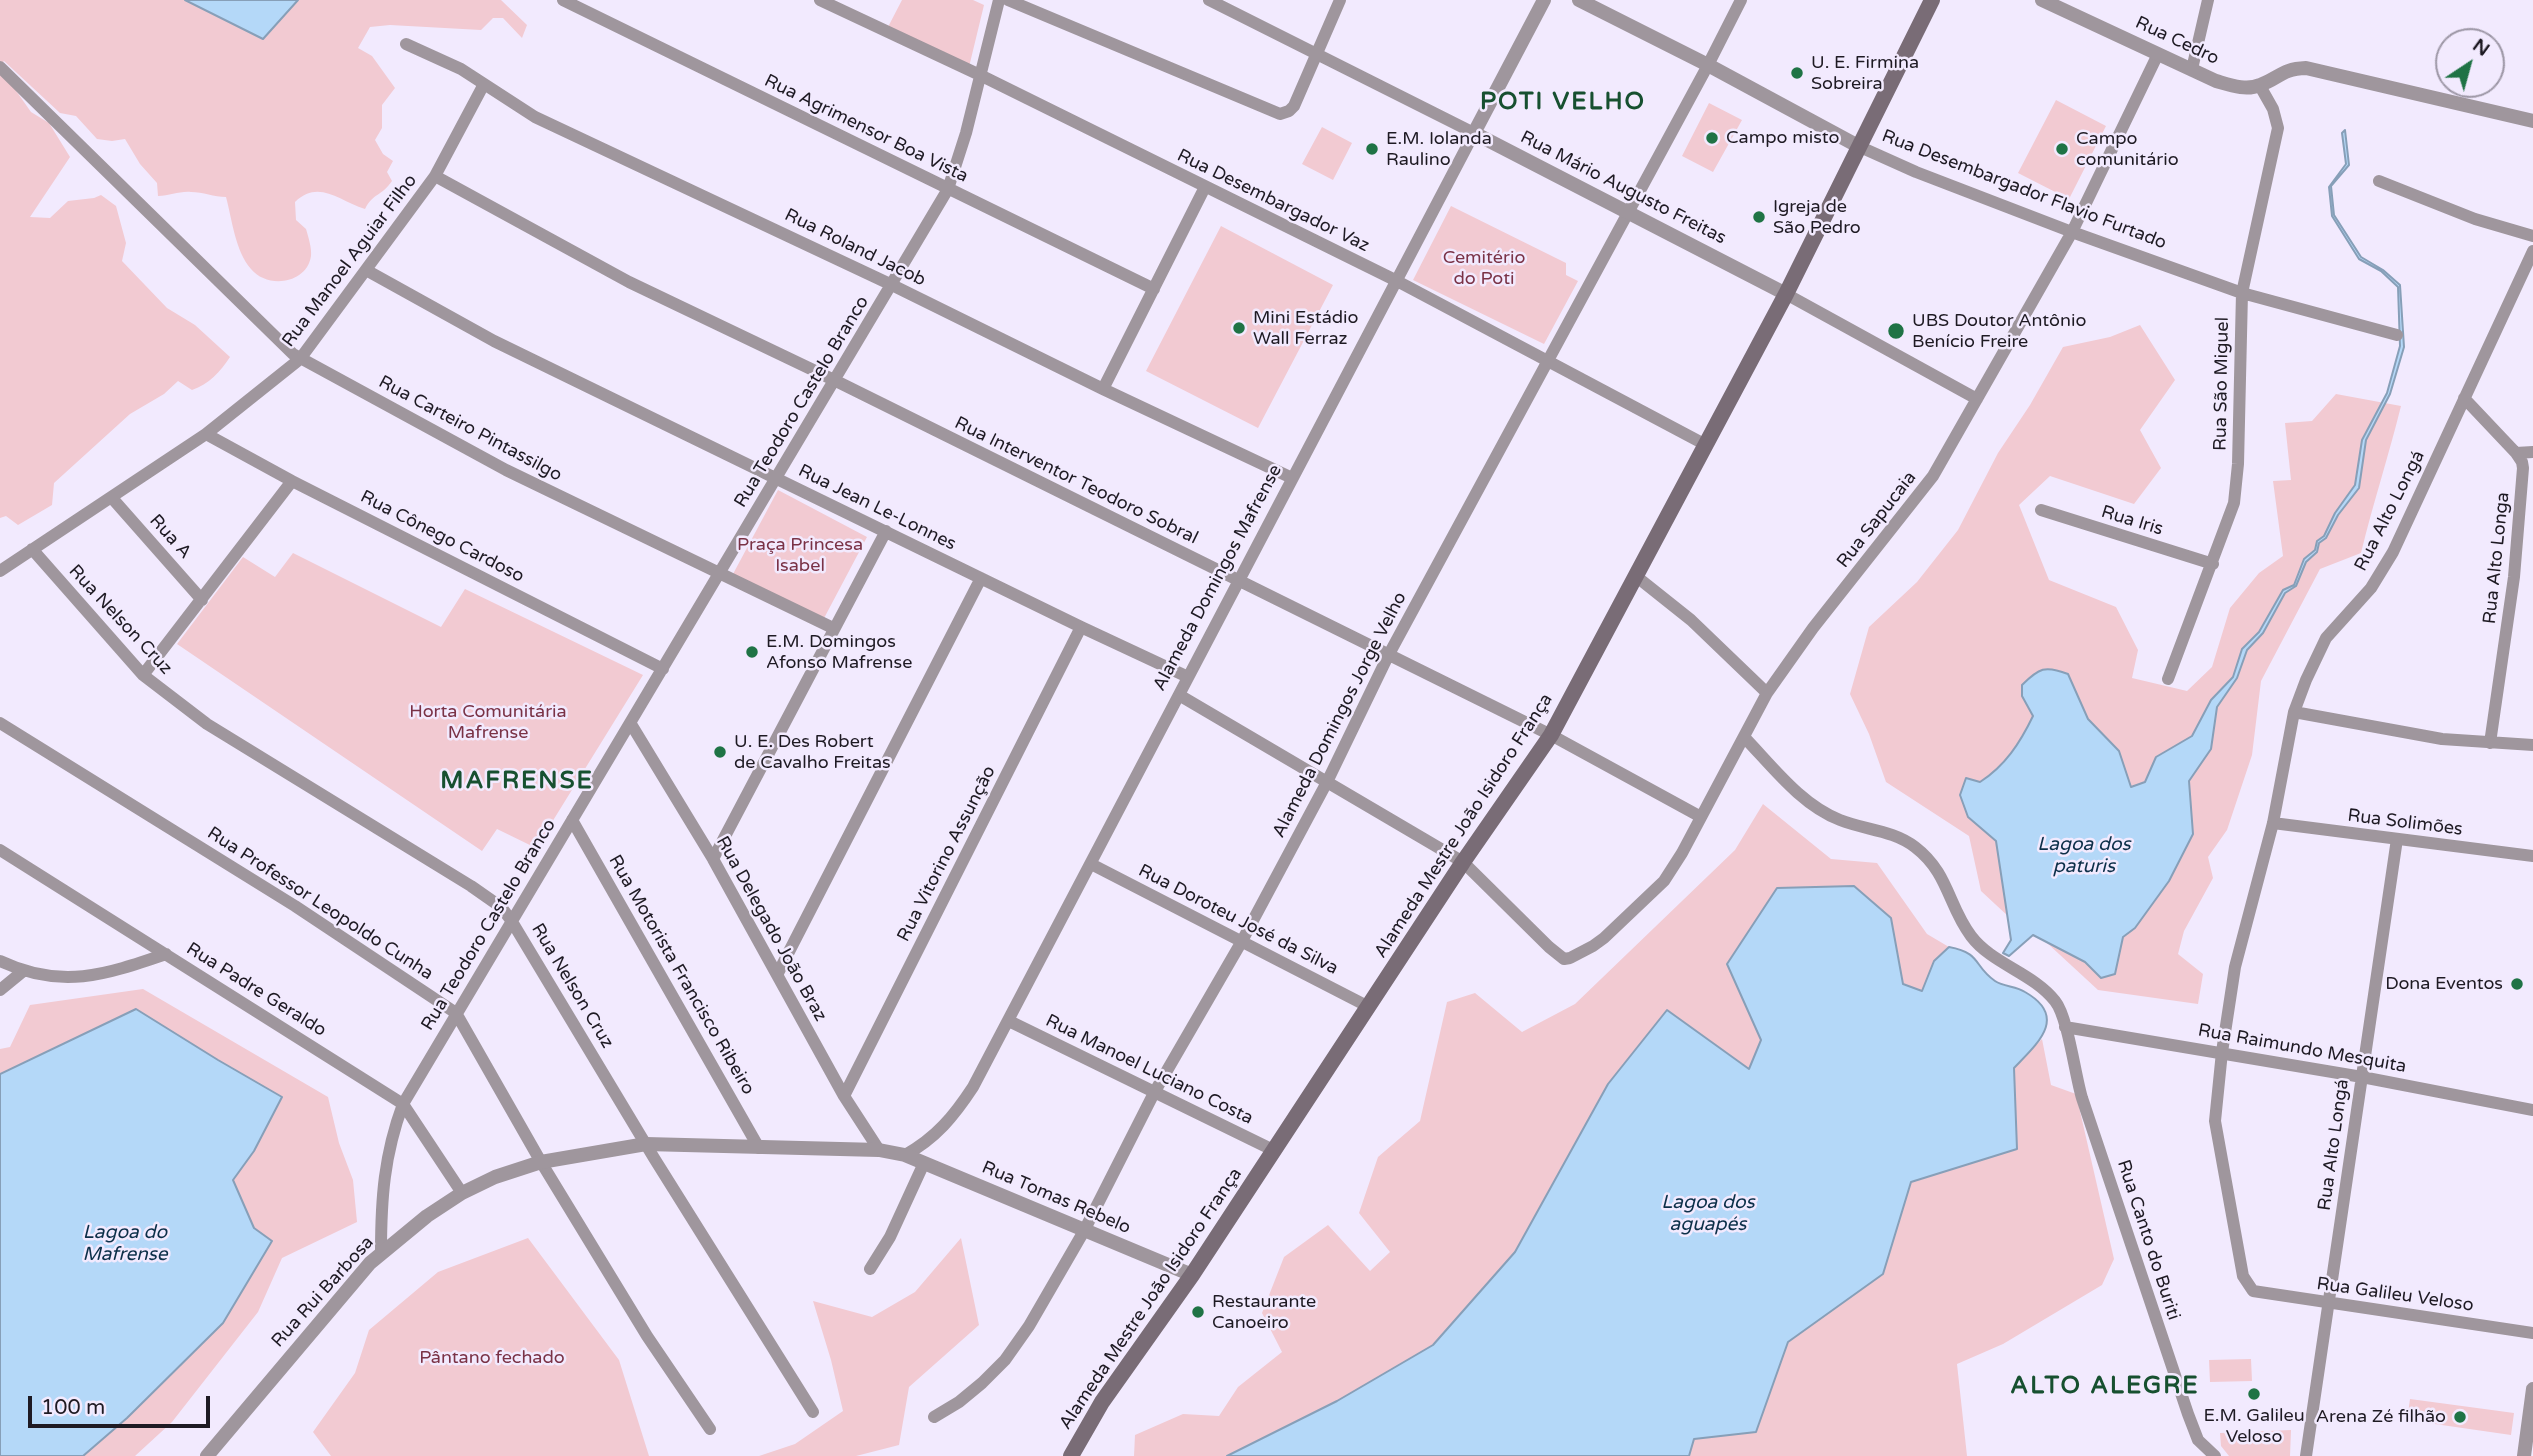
<!DOCTYPE html>
<html>
<head>
<meta charset="utf-8">
<style>
	body { margin:0 }
	#map { position:relative; width:2533px; height:1456px; overflow:hidden; background:#f2eafe; font-family:"Varela Round",sans-serif }
	canvas { display:block }
	.north { position:absolute; left:2435px; top:28px; width:70px; height:70px; box-sizing:border-box; background:#f2eafe; border:2px solid #9d97a6; border-radius:50%; rotate:36deg; font-size:19px; font-weight:700; line-height:28px; text-align:center; color:#1e1a23 }
	.north::after { content:''; display:block; margin:auto; width:24px; height:32px; background:#1f7345; clip-path:polygon(50% 0,100% 100%,50% 72%,0 100%) }
	.scale { position:absolute; left:28px; top:1396px; width:182px; height:32px; box-sizing:border-box; border:4px solid #1e1a23; border-top:0; padding-left:9px; font-size:21px; line-height:24px; white-space:nowrap; color:#1e1a23; -webkit-text-stroke:5px #f2eafe; paint-order:stroke }
</style>
</head>
<body>
<div id="map">
<canvas width="2533" height="1456"></canvas>
<div class="north">N</div>
<div class="scale">100 m</div>
</div>
<script>
const context = document.querySelector('canvas').getContext('2d');
context.lineJoin = 'round';
function paint(path, color) {
  context.fillStyle = color;
  context.fill(path, 'evenodd');
}
function stroke(path, color, width, dash) {
  context.strokeStyle = color;
  context.lineWidth = width;
  context.lineCap = dash ? 'butt' : 'round';
  context.setLineDash(dash || []);
  context.stroke(path);
}
function label(font, color, halo, rows, align = 'center') {
  context.font = font + ' "Varela Round",sans-serif';
  context.lineWidth = 5;
  context.setLineDash([]);
  context.textBaseline = 'middle';
  context.strokeStyle = halo;
  context.fillStyle = color;
  for (const [text, x, y, turn = 0] of rows) {
    context.save();
    context.translate(x, y);
    context.rotate((+turn || 0) * Math.PI / 180);
    context.textAlign = isNaN(turn) ? turn : align;
    if (halo) context.strokeText(text, 0, 0);
    context.fillText(text, 0, 0);
    context.restore();
  }
}
paint(new Path2D(`
	M0,0h501l26,25 -5,13 -19,-20h-10l-12,12 -91,-5 -20,2 -12,21 14,8 23,32 -13,17v23l-7,12 8,14 10,7 -6,11 5,9c-10,15 -19,12 -27,28 -26,-8 -46,-30 -70,-7l1,18 10,9c2,7 6,19 5,27 -4,28 -44,33 -60,13 -16,-18 -19,-50 -25,-72 -12,0 -23,-5 -35,-5 -12,-1 -21,4 -33,4l-1,-13 -17,-19 -15,-25 -13,2 -15,-2 -21,-23 -16,-3 -56,-52 -4,5z
	M902,0h71l11,5 -15,62 -81,-40z
	M0,68l31,44 18,11 21,34 -40,60 20,1 18,-17 26,-3 7,-3 15,11 10,37 -4,18 45,47 28,17 35,32c-10,15 -21,27 -38,33l-14,-9 -14,13 -34,20 -76,69 -2,22 -34,20 -12,-9 -6,2z
	M2056,100l50,26 -37,73 -51,-26z
	M1709,103l33,17 -29,52 -31,-16z
	M1322,127l30,16 -19,37 -31,-16z
	M1451,206l115,57v12l12,6 -34,63 -131,-64z
	M1221,226l112,59 -75,143 -112,-57z
	M2140,325l35,55 -35,50 21,38 -27,36 -84,-28 -31,29 30,75 67,27 22,43 -6,28 55,13 25,-24 18,-59 29,-35 24,-17 -10,-75 18,-1 -6,-57 27,-2 24,-27 65,12c-12,49 -28,97 -40,147l-41,16 -59,112 -9,74 -25,75 -19,27 5,21 -29,53 -6,23 25,20 -5,30 -100,-14 -52,-48 39,20 30,12 8,-37 12,-9 58,-94 -4,-53 21,-32 -54,8 -11,25 -14,5 -12,-36 -31,-32 -20,-44 -46,21 11,20 -13,25 -23,30 -17,11 -12,35 28,24 13,76 -28,-26 -12,-55 -83,-54 -17,-48 -19,-40 19,-67 48,-45 41,-52 40,-77 32,-48 33,-58 47,-10z
	M778,490l89,47 -45,85 -89,-48z
	M293,553l148,74 24,-38 178,86 -107,173 -39,-19 -15,22 -305,-207 66,-87 32,20z
	M1763,804l68,55 46,4 50,71 22,13 -15,14 -12,30 -19,-7 -12,-66 -164,46 34,76 -12,30 -141,14 -93,168 -82,93 -96,56 -110,55h-93l1,-21 48,-21 36,2 19,-29 44,-35 -20,-39 22,-56 44,-32 42,46 20,-19 -31,-39 19,-56 42,-36 27,-119 28,-9 47,39 53,-28 160,-154z
	M143,989l185,108 11,46 14,37 4,42 -75,36 -24,54 -86,110 -37,34h-52l44,-38 96,-95 48,-82 -17,-13 -22,-48 22,-29 28,-54 -64,-37 -165,-10 -53,24v-25l10,-2 20,-42z
	M2042,1039l9,46 25,9 38,165 -12,26 -99,59 -46,20 10,92h-278l4,-17 63,-7 32,-90 95,-68 28,-92 106,-33 -3,-82z
	M528,1238l91,122 30,96h-318l-18,-24 42,-59 14,-43 69,-58z
	M961,1238l18,87 -70,62 -10,58 -43,11h-97l36,-12 48,-33 -12,-51 -18,-59 59,16 43,-25z
	M2251,1359l1,22 -42,1 -1,-22z
	M2410,1399l104,14 -3,22 -104,-15z
	M2291,1430l-1,26h-61l-8,-10 -1,-13z`), '#f2cad2');
const water = new Path2D(`
	M185,0h113l-35,39z
	M2345,130l4,35 -18,21 3,29 27,42 22,13 17,15 4,62 -14,47 -24,46 -7,48 -21,27 -12,23 -7,5 -2,9 -11,10 -10,24 -11,7 -22,40 -16,17 -10,28 -20,29 -6,42 -22,32 4,53 -24,47 -34,47 -12,9 -8,37 -14,4 -16,-16 -52,-27 -24,21 -6,-3 8,-13 -15,-99 -28,-24 -8,-22 6,-17 14,4c25,-16 40,-39 53,-66l-11,-20v-11c17,-17 23,-20 46,-11l20,45 31,32 12,36 14,-5 11,-25 36,-21 19,-36 22,-23 9,-28 17,-17 24,-42 11,-5 10,-26 11,-9 2,-9 7,-5 11,-23 20,-28 7,-45 25,-47 13,-47 -2,-59 -17,-16 -22,-12 -27,-43 -3,-29 17,-23 -4,-31z
	M1854,886l37,32 12,66 19,7 12,-30 15,-14c33,6 24,19 46,34 9,6 21,5 30,11 44,25 12,52 -11,76l3,81 -106,33 -28,92 -95,68 -32,90 -62,7 -5,17h-462l110,-55 96,-56 82,-93 93,-168 59,-74 82,59 12,-29 -34,-76 50,-76z
	M136,1009l82,51 64,37 -28,54 -21,29 21,48 18,13 -49,82 -96,95 -44,38h-83v-382z`);
paint(water, '#b4d8f8');
stroke(water, '#879fb8', 2);
stroke(new Path2D(`
	M563,0l591,289
	M820,0l162,76 415,205 309,164
	M1008,0l272,114 9,-3 5,-5 46,-106
	M406,44l55,25 74,48 357,168 211,104 189,89
	M0,67l293,287 213,116 327,158
	M2192,69l16,-69
	M1858,146l58,26 156,60 170,61 155,42
	M435,176l194,106 205,98 717,355 150,82
	M2379,181l96,38 58,17
	M2533,251l-140,301 -22,36 -45,50 -20,42 -12,32 -21,111 -38,144 -13,85 -7,69 28,155 10,15 280,42
	M366,270l128,71 587,286 107,50
	M1786,294l191,105
	M1103,389l102,-202
	M2464,398l52,55 6,9 1,6 -9,109 -24,166
	M206,434l86,47 371,188
	M2516,453l17,-1
	M112,498l90,102
	M2041,510l172,54
	M32,549l111,126 64,49 264,162 30,21 10,13 143,238 159,254
	M0,571l206,-137 94,-75 135,-183 49,-92
	M1637,577l54,43 76,73
	M143,675l149,-194
	M2168,679l66,-176 4,-39 4,-171 36,-165 -5,-19 -13,-23
	M1179,695l284,167 86,85 15,12 6,-1 23,-12 11,-8 60,-57 18,-28 85,-160 46,-65 120,-152 139,-244 86,-178
	M2294,712l148,27 91,6
	M0,723l295,183 161,107 85,149 106,174 63,93
	M631,724l82,135 131,237 35,54
	M1744,737c28,29 57,68 96,83 25,10 53,10 75,27 34,26 33,59 56,89 21,28 62,37 84,65 13,16 20,74 27,97l106,316 10,26 17,16
	M572,820l187,328
	M2273,823l260,33
	M0,850l403,254 59,89
	M713,859l173,-328
	M1091,864l278,143
	M0,961c61,29 105,14 166,-7
	M777,975l204,-397
	M0,990l22,-18
	M1009,1021l264,129
	M2065,1027l297,50 171,33
	M844,1096l237,-469
	M905,1155c31,-17 49,-39 68,-68l501,-954 -265,-133
	M381,1252c0,-53 3,-97 22,-148l545,-915 18,-56 33,-133
	M870,1269l20,-32 34,-74
	M934,1417l25,-15 23,-19 23,-23 24,-34 55,-95 70,-138 88,-152 85,-159 61,-126 320,-591 33,-65
	M2306,1456l91,-617`), '#9f969d', 12);
stroke(new Path2D(`
	M1544,0l-70,133 312,161
	M1579,0l129,65 150,81
	M2042,0l174,81c14,4 30,10 44,4 20,-7 21,-16 46,-17l227,53
	M207,1456l163,-193 57,-47 35,-23 33,-16 46,-15 105,-18 233,6 26,5 287,120
	M2524,1456l9,-67`), '#9f969d', 14);
stroke(new Path2D(`
	M1071,1456l31,-54 90,-127 271,-413 88,-127 235,-441 146,-294`), '#796c76', 16);
for (const [x, y, r, color] of [
	[1797,73,7,"#1f7345"],
	[1712,138,7,"#1f7345"],
	[1372,149,7,"#1f7345"],
	[2062,149,7,"#1f7345"],
	[1759,217,7,"#1f7345"],
	[1239,328,7,"#1f7345"],
	[1896,331,9,"#1f7345"],
	[752,652,7,"#1f7345"],
	[720,752,7,"#1f7345"],
	[2517,984,7,"#1f7345"],
	[1198,1312,7,"#1f7345"],
	[2254,1394,7,"#1f7345"],
	[2460,1417,7,"#1f7345"]
]) {
  const dot = new Path2D();
  dot.arc(x, y, r, 0, 2 * Math.PI);
  context.fillStyle = color;
  context.fill(dot);
  stroke(dot, '#f2eafe', 2.5);
}
label('18px', '#1e1a23', '#f2eafe', [
	["Rua Cedro",2177,41,25],
	["Rua Agrimensor Boa Vista",866,129,26],
	["Rua Mário Augusto Freitas",1623,188,27],
	["Rua Desembargador Flavio Furtado",2024,190,21],
	["Rua Desembargador Vaz",1273,201,26],
	["Rua Roland Jacob",855,248,26],
	["Rua Manoel Aguiar Filho",350,261,-53],
	["Rua São Miguel",2222,384,-89],
	["Rua Teodoro Castelo Branco",802,402,-59],
	["Rua Carteiro Pintassilgo",470,429,28],
	["Rua Interventor Teodoro Sobral",1076,481,26],
	["Rua Jean Le-Lonnes",877,508,26],
	["Rua Alto Longá",2390,511,-63],
	["Rua Sapucaia",1877,520,-52],
	["Rua Iris",2132,521,17],
	["Rua A",170,537,48],
	["Rua Cônego Cardoso",442,537,27],
	["Rua Alto Longa",2497,558,-84],
	["Alameda Domingos Mafrense",1218,578,-62],
	["Rua Nelson Cruz",120,620,47],
	["Alameda Domingos Jorge Velho",1340,715,-63],
	["Rua Solimões",2405,823,7],
	["Alameda Mestre João Isidoro França",1464,826,-57],
	["Rua Vitorino Assunção",947,854,-63],
	["Rua Professor Leopoldo Cunha",320,904,33],
	["Rua Doroteu José da Silva",1238,920,27],
	["Rua Teodoro Castelo Branco",489,925,-59],
	["Rua Delegado João Braz",771,929,61],
	["Rua Motorista Francisco Ribeiro",681,975,60],
	["Rua Nelson Cruz",572,986,59],
	["Rua Padre Geraldo",256,990,32],
	["Rua Raimundo Mesquita",2302,1049,10],
	["Rua Manoel Luciano Costa",1149,1070,26],
	["Rua Alto Longá",2334,1145,-82],
	["Rua Tomas Rebelo",1056,1198,23],
	["Rua Canto do Buriti",2148,1240,72],
	["Rua Rui Barbosa",323,1292,-48],
	["Rua Galileu Veloso",2395,1295,8],
	["Alameda Mestre João Isidoro França",1151,1299,-56]
]);
label('18px', '#1e1a23', '#f2eafe', [
	["U. E. Firmina",1811,63],
	["Sobreira",1811,84],
	["Campo misto",1726,138],
	["E.M. Iolanda",1386,139],
	["Raulino",1386,160],
	["Campo",2076,139],
	["comunitário",2076,160],
	["Igreja de",1773,207],
	["São Pedro",1773,228],
	["Mini Estádio",1253,318],
	["Wall Ferraz",1253,339],
	["UBS Doutor Antônio",1912,321],
	["Benício Freire",1912,342],
	["E.M. Domingos",766,642],
	["Afonso Mafrense",766,663],
	["U. E. Des Robert",734,742],
	["de Cavalho Freitas",734,763],
	["Dona Eventos",2503,984,"right"],
	["Restaurante",1212,1302],
	["Canoeiro",1212,1323],
	["E.M. Galileu",2254,1416,"center"],
	["Veloso",2254,1437,"center"],
	["Arena Zé filhão",2446,1417,"right"]
], 'left');
label('18px', '#7a3246', '#f2eafe', [
	["Cemitério",1484,258],
	["do Poti",1484,279],
	["Praça Princesa",800,545],
	["Isabel",800,566],
	["Horta Comunitária",488,712],
	["Mafrense",488,733],
	["Pântano fechado",492,1358]
]);
label('italic 19px', '#0c2f49', '#f2eafe', [
	["Lagoa dos",2084,845],
	["paturis",2084,867],
	["Lagoa dos",1708,1203],
	["aguapés",1708,1225],
	["Lagoa do",125,1233],
	["Mafrense",125,1255]
]);
context.letterSpacing = '2px';
label('bold 24px', '#175030', '#f2eafe', [
	["POTI VELHO",1563,103],
	["MAFRENSE",517,782],
	["ALTO ALEGRE",2105,1387]
]);
context.letterSpacing = '0px';
</script>
</body>
</html>
